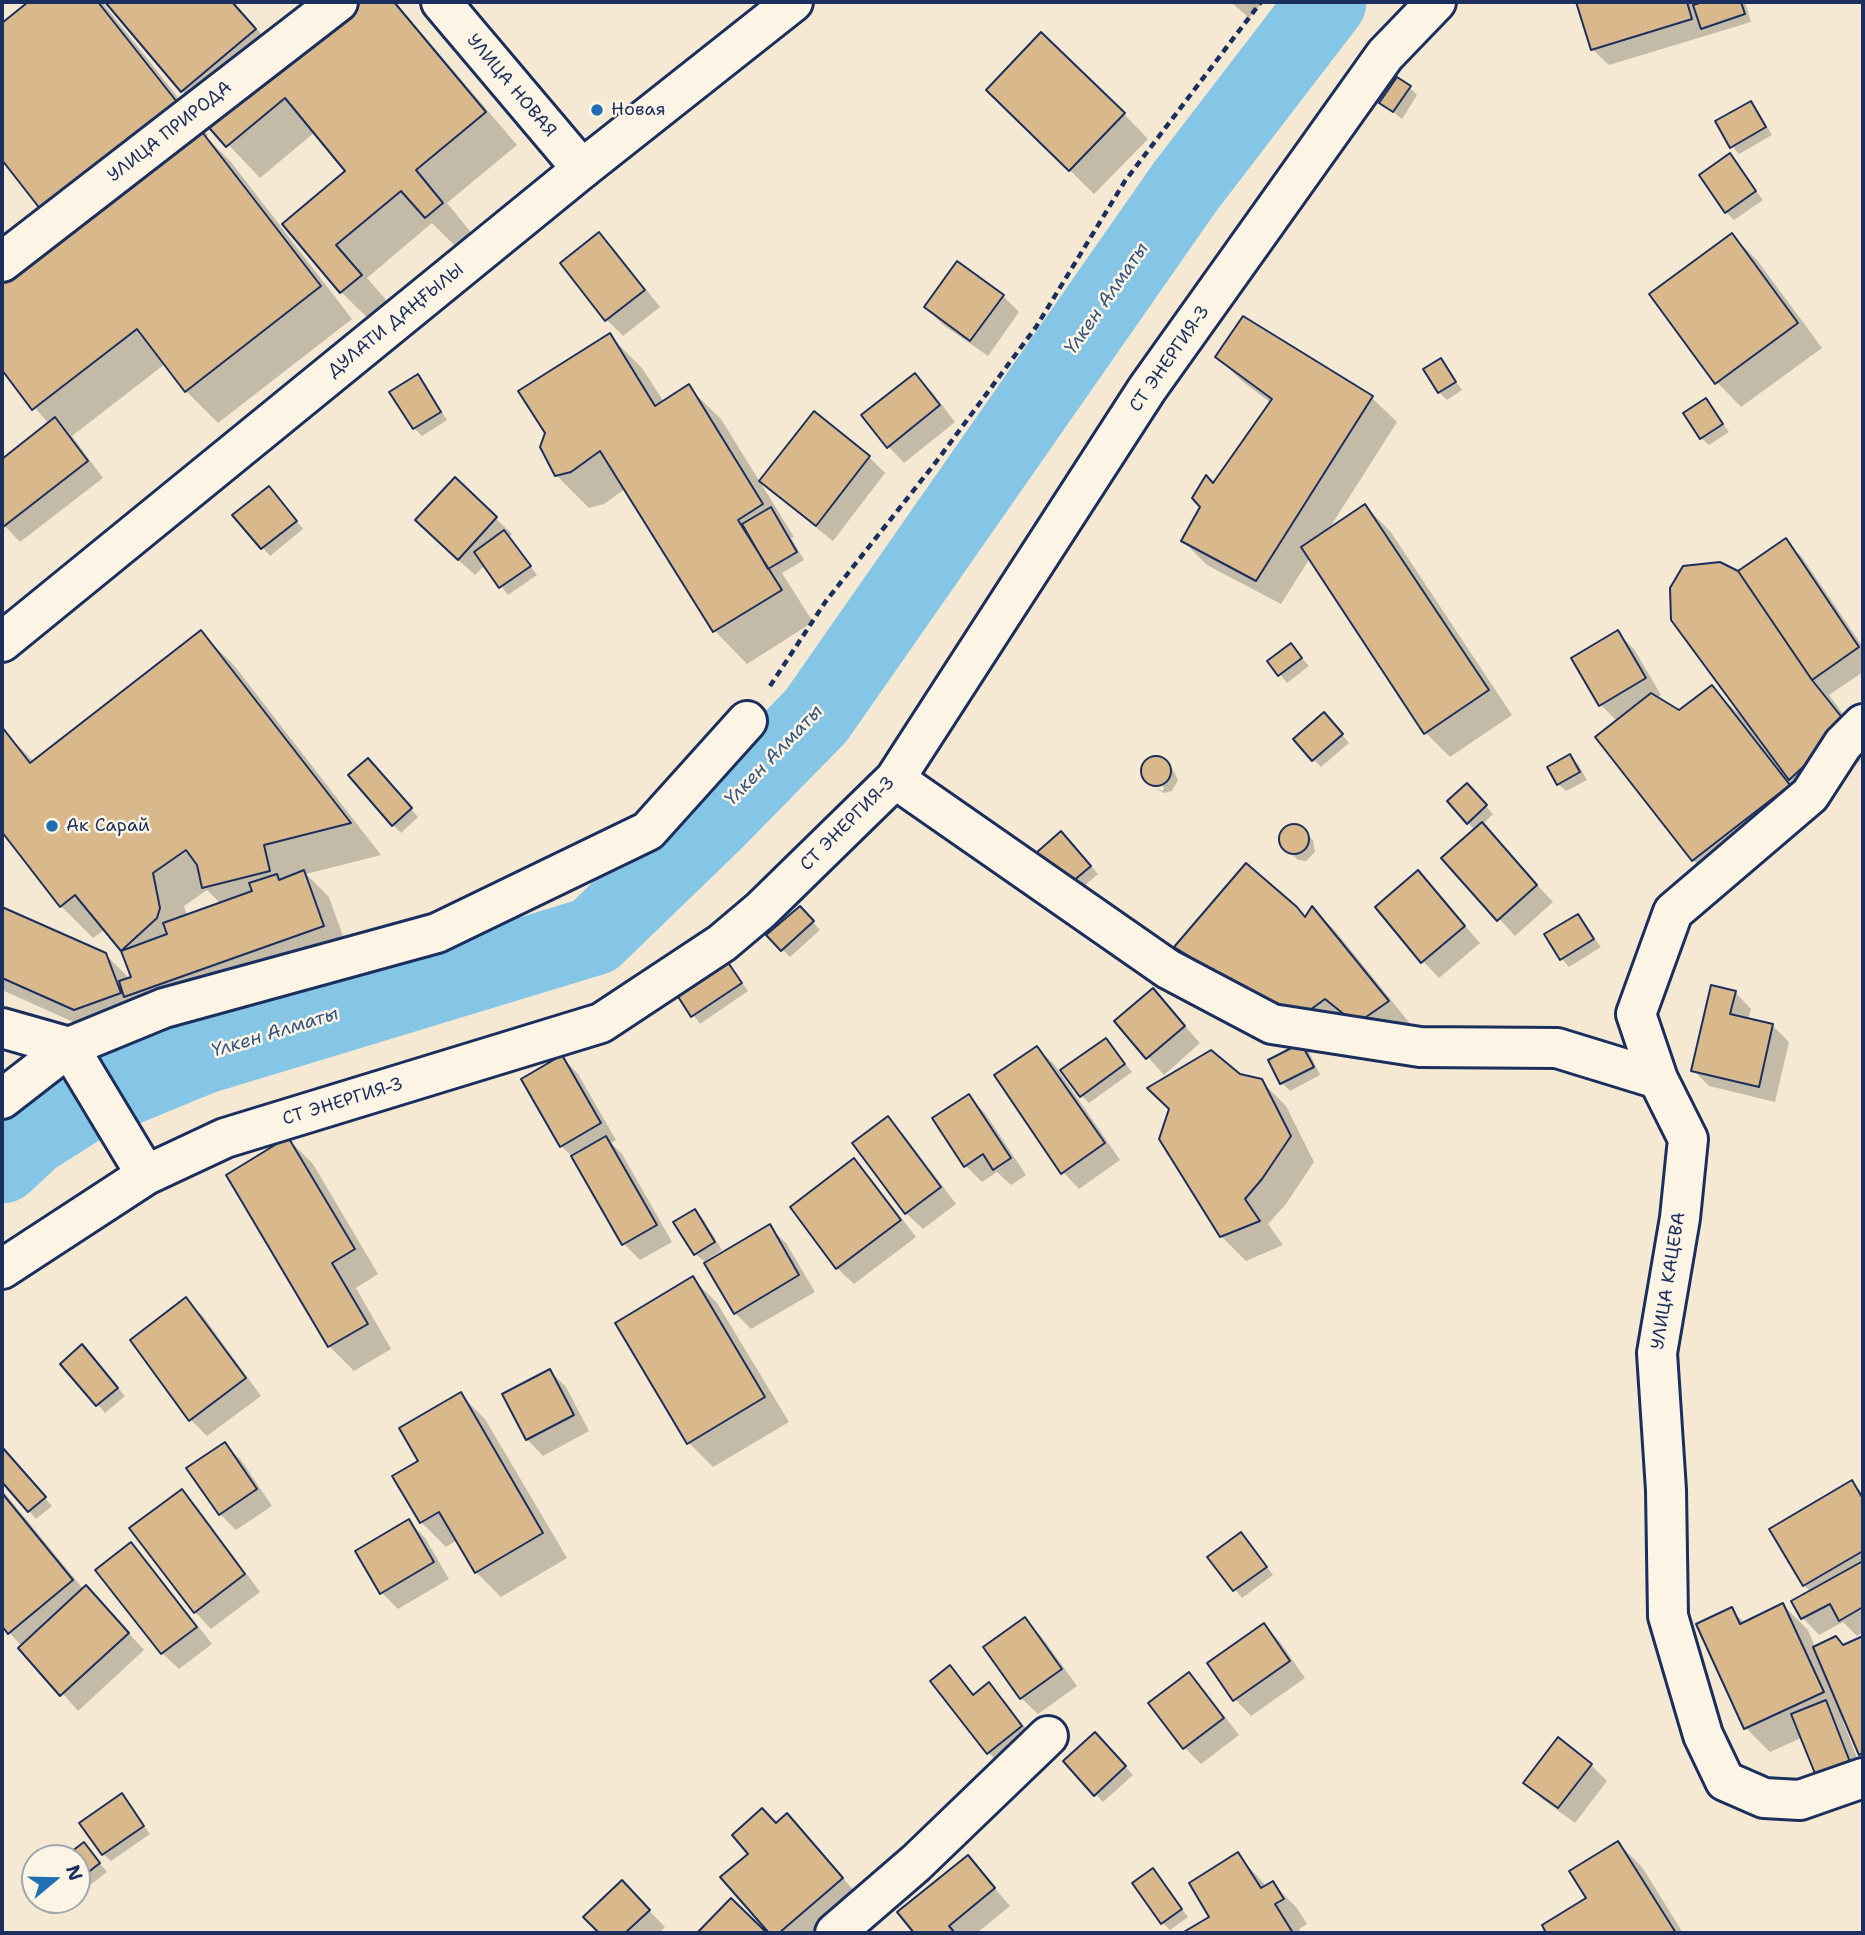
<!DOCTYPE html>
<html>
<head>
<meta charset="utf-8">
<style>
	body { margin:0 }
	#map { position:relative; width:1865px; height:1935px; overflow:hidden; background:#f5e9d3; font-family:"Shantell Sans",sans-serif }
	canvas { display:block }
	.frame { position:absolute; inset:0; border:4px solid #1b2f5e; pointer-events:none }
	.north { position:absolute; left:21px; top:1844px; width:70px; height:70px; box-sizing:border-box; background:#fcf5e5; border:2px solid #a2a6af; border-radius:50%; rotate:71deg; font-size:19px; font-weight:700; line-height:28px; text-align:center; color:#1b2f5e }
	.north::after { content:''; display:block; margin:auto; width:24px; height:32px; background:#1f6fb2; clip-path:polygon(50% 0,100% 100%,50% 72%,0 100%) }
</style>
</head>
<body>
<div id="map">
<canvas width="1865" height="1935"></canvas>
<div class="frame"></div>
<div class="north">N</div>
</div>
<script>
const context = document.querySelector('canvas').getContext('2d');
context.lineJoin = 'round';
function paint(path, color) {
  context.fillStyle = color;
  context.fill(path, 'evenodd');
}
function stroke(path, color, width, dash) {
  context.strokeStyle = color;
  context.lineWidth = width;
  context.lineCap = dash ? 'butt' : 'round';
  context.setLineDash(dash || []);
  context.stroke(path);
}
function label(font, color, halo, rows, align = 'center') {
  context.font = font + ' "Shantell Sans",sans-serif';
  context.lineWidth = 5;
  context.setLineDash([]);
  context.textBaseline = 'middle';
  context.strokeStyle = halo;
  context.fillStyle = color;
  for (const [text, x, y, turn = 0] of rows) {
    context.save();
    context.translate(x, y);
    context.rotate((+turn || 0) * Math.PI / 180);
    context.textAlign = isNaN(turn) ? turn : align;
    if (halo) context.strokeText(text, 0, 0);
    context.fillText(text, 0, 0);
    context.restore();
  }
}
paint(new Path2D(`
	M31,2h71l106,133 -2,2 25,25 121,157 -134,104 -32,-32 -21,-27 -93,72 31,42 -83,64 -18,-19v-62l47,-37 -47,-55v-86l64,-50 -23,-24 -41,-52v-132z
	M107,2h127l45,53 -72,61 -25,-25z
	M351,2h44l122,143 -70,58 27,33 -16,13 -26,-26 -65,55 26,30 -19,16 -33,-32 -56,-68 63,-53 -33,-39 -55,46 -52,-55z
	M1231,2h32l-14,16z
	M1578,2h119l1,3 11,-3h36l6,20 -142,43 -17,-16z
	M1410,88l7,7 -15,24 -20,-16z
	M988,90l136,24 24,25 -54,55z
	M1750,103l8,8 14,24 -33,19 -7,-8z
	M1730,156l33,44 -29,20 -8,-8z
	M599,234l16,16 45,57 -37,29 -16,-16 -45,-57z
	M1732,235l25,25 65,88 -81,59 -24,-25z
	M1003,296l16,16 -31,44 -46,-32 -16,-17z
	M610,336l32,32 22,34 24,-15 33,32 73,118 -3,1 13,22 -22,13 31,49 -66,42 -32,-33 -89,-143 -22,16 -15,4 -33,-33z
	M1217,357l155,41 25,24 -70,110 38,-26 25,25 122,184 -62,42 -25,-25 -115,-174 -29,46 -74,-39 -24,-24 31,-56 57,-82 -29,-22z
	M1440,360l22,30 -15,10 -8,-8z
	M915,375l17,17 23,30 -51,41 -16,-17z
	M417,376l8,8 22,36 -25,16 -8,-8z
	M1706,400l23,32 -20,13 -8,-7z
	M869,457l16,16 -52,68 -55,-44 -17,-16z
	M455,479l57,55 -3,4 28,37 -29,20 -23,-30 -10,10 -42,-38z
	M277,496l26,33 -33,27 -35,-41z
	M1785,541l17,16 61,90v25l-34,23 34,46v17l-48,45 -97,82 -25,-25 -95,-123 20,-15 -17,-17 16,-72 17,16 27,46 -6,3 24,14 32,-25 31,30 2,-1 -6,-143z
	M200,632l33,32 148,191 -75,19 23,23 19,53 -248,84 -98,-44v-81l103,45 25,25 3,-1 -11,-28 -17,-21 -12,9 -32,-32 -59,-77v-100l32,33zM207,890l14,14 -34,12 -3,-10z
	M1291,645l18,21 -22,17 -17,-21z
	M1332,722l17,21 -28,24 -8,-8z
	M1570,757l8,7 9,16 -21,11 -8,-7z
	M1155,758l9,2 8,8 6,12 -6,11 -8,2 -10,-6 9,4 1,-4 -16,-6 -4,-8 3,-12z
	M376,768l42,49 -17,16 -8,-8z
	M1474,793l19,21 -11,11 71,77 -38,34 -71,-78 31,-28 -7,-7z
	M1297,826l16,14 2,12 -9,9 -8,-1 -15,-14 -2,-9 8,-10z
	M1069,841l29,33 -23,20z
	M1418,873l62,70 -41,35 -16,-17z
	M800,908l20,22 -30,27 -21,-21z
	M1313,908l24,25 75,93 -30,21 -62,-2 -119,-73 -24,-25 129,-29z
	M1577,916l24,31 -32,20 -7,-8 -15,-24z
	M727,963l21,28 -48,33 -21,-29z
	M1153,990l47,53 -36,32 -48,-54z
	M1735,992l16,17 -3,11 25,6 16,16 -14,60 -66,-16 -16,-16z
	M1106,1040l26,32 -43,31 -8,-8z
	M1301,1045l8,7 11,23 -30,16 -8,-8z
	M1037,1048l17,16 66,96 -41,29 -16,-17z
	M562,1057l16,17 38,66 -5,3 11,11 50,88 -32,18 -16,-16 -47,-83 -16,-15z
	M1239,1076l22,5 25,25 28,56 -28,42 -18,20 15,21 -37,16 -25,-25z
	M969,1097l16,16 41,62 -15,10 -14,-13 -15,10 -16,-16 -32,-47z
	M888,1118l16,17 52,69 -33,25 -17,-16z
	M288,1139l25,25 65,110 -22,14 35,61 -37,22 -25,-25 -101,-171z
	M854,1161l16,16 46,60 -62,47 -17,-16z
	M695,1211l8,8 19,31 -15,10 1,2 61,-35 17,16 29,49 -64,37 -16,-16 -31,-52 -9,-7z
	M693,1279l24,24 72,119 -76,45 -24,-24z
	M186,1300l17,16 58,80 -54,40 -16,-16z
	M90,1355l35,41 -20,17 -42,-49z
	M550,1371l16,16 23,44 -46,25 -16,-17z
	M460,1394l25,25 82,139 -66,39 -25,-25 -19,-32 -11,7 -25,-25 -27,-45 26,-15z
	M224,1444l17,16 31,46 -36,24 -16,-16z
	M2,1449l50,57 -16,13 -34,-39z
	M1852,1482l11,12v138l-6,4 -14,-14 -24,13 -16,-17 -10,-17 18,-9 -7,-7 -32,-56z
	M2,1490l82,100 18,14 42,46 -66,61 -76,-87z
	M182,1491l16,17 62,84 -49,37 -16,-17z
	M409,1521l16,17 24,41 -51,30 -16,-16z
	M1248,1542l25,33 -31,23 -32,-40z
	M131,1544l16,17 65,83 -33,25 -17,-16z
	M1783,1605l25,25 7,17h28l20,-9v118l-18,-38 -3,1 21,54 -60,-36 -33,15 -24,-24 -15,-118 14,13z
	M1024,1620l17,16 36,50 -39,28 -17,-16z
	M1264,1625l16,17 25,36 -54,38 -16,-17z
	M950,1667l25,28 14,-10 16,16 32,42 -33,26 -16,-17z
	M1189,1675l16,16 34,44 -38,29 -16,-16 -35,-45z
	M1103,1742l30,33 -30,27 -37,-40z
	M1591,1765l16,16 -32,42 -33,-24 -16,-16z
	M122,1796l28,38 -39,27 -8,-7z
	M787,1816l71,79 -44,38h-43l-48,-56 27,-23z
	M1618,1843l24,24 41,66h-135l-4,-7 44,-28z
	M91,1852l16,20 -30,23v-37h-11z
	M1238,1855l29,32 6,-3 24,24 10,16 -8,5 2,4h-116l27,-16z
	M968,1857l42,49 -33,27h-61l-17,-21z
	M1153,1871l35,46 -18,13 -7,-7z
	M638,1899l27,28 -6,6h-58l-16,-16z`), '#0003');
stroke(new Path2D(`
	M2,1164l29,-27 52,-33 119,-49 392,-119 121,-117 101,-103 369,-529 142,-185`), '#85c6e6', 79);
const building = new Path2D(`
	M28,2h70l79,100 -136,108 -39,-50v-137z
	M105,2h127l24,27 -75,63z
	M349,2h45l92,110 -70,58 27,33 -18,15 -24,-27 -65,54 26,30 -22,18 -58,-69 63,-53 -60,-73 -59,49 -21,-24z
	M1576,2h111l5,17 -101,31z
	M1703,2h38l4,12 -44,15 -8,-24z
	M1041,32l84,81 -56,58 -83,-81z
	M1397,77l14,9 -18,26 -14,-9z
	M1751,101l15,26 -36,21 -15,-27z
	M199,128l122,158 -136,106 -48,-63 -105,81 -30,-40v-89z
	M1730,153l26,38 -31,22 -26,-38z
	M599,232l46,58 -40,31 -45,-58z
	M1732,233l66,90 -83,61 -66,-90z
	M957,261l47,34 -34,46 -46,-34z
	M1243,316l130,80 -117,185 -75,-40 19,-34 -8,-9 14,-23 7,8 59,-84 -57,-42z
	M610,333l45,73 34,-22 74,120 -25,16 44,70 -69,42 -113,-181 -29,21 -16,4 -15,-29 5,-14 -27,-42z
	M1441,358l15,24 -18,11 -15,-24z
	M915,373l25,32 -53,43 -26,-33z
	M418,374l23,38 -28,17 -24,-37z
	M1706,398l17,26 -23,15 -17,-26z
	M814,411l56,45 -54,70 -57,-45z
	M55,417l33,44 -85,66 -1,-68z
	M455,477l42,40 -39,43 -43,-40z
	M269,486l28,35 -36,28 -29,-34z
	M1365,504l124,186 -65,44 -123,-187z
	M771,507l26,45 -29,17 -26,-45z
	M504,530l27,36 -32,22 -25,-36z
	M1786,538l73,109 -47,33 -74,-109z
	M1720,562l18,9 74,109 36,45 -59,55 -118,-160 -1,-32 13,-22z
	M201,630l150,193 -87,22 6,26 -68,17 -5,-23 -11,-15 -33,23 7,35 -3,10 -36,33 -46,-56 -15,12 -58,-75v-105l28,36z
	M1618,630l28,48 -47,28 -28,-48z
	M1291,643l11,15 -24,18 -11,-15z
	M1712,685l78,100 -98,76 -97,-124 56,-44 28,17z
	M1324,712l19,22 -31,27 -19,-22z
	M1570,754l10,18 -23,13 -10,-18z
	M1141 771a15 15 0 1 1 30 0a15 15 0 1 1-30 0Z
	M368,758l44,50 -20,18 -44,-51z
	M1467,783l20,22 -20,19 -20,-23z
	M1482,822l55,63 -40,36 -56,-63z
	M1279 839a15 15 0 1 1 30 0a15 15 0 1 1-30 0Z
	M1061,831l30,35 -25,21 -30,-34z
	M1246,863l51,44 8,10 7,-11 77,95 -33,23 -31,-25 -30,22 -121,-74z
	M304,870l20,56 -200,71 -5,-16 12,-4 -10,-26 46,-17 -4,-11 89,-32 -3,-8 28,-9 2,6z
	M1418,870l47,56 -44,37 -46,-56z
	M800,906l14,15 -33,30 -15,-16z
	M2,907l104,46 15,40 -47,17 -72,-32z
	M1578,914l16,25 -34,21 -16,-26z
	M727,961l15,22 -51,34 -14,-22z
	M1711,985l25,6 -6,23 43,10 -14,63 -68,-16z
	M1153,988l32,38 -39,33 -32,-38z
	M1106,1038l19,26 -45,33 -20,-27z
	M1301,1043l13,24 -34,17 -12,-24z
	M1037,1046l68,97 -44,31 -67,-99z
	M1211,1050l29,24 22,5 29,57 -29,43 -17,20 15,22 -40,16 -61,-98 10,-30 -22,-21z
	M562,1055l39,68 -41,24 -39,-68z
	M969,1094l42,64 -18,12 -10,-16 -19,13 -32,-49z
	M888,1116l53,71 -36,27 -53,-71z
	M606,1136l51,89 -35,20 -51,-89z
	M288,1137l67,112 -23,14 36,61 -40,23 -102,-172z
	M854,1158l47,62 -65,49 -46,-62z
	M695,1209l20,33 -21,13 -21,-33z
	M770,1224l29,51 -65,39 -30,-51z
	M693,1276l72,121 -78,47 -72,-121z
	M186,1297l60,81 -57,43 -59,-81z
	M82,1344l36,44 -22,18 -36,-42z
	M550,1369l24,46 -48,25 -24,-46z
	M461,1392l82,141 -68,40 -36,-61 -19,11 -28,-47 26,-15 -19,-33z
	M225,1442l32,47 -38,26 -33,-47z
	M2,1447l44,50 -18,15 -26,-30z
	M1852,1480l11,19v52l-60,35 -34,-57z
	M182,1489l63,85 -51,39 -65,-85z
	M2,1493l71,87 -65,54 -6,-8z
	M409,1519l25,43 -54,32 -25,-43z
	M1241,1532l26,35 -34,24 -26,-34z
	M131,1542l66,85 -36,27 -66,-84z
	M1863,1561v46l-24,14 -9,-17 -29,15 -10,-18z
	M86,1585l43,48 -69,63 -42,-48z
	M1783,1603l41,89 -80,37 -48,-105 36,-17 8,17z
	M1025,1617l37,52 -42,30 -37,-52z
	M1264,1623l26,38 -57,40 -26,-38z
	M1836,1636l7,9 20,-9v117l-4,2 -46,-108z
	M950,1665l23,30 16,-13 33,44 -35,28 -57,-73z
	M1189,1672l35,46 -41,31 -35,-46z
	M1826,1700l24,62 -34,14 -25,-62z
	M1095,1732l31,34 -32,30 -31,-35z
	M1558,1737l34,27 -34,44 -35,-25z
	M122,1793l22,33 -42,29 -23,-32z
	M762,1808l14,15 11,-10 56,65 -64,55h-10l-49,-56 28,-23 -16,-19z
	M1618,1841l58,92h-130l-4,-8 44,-27 -17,-27z
	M84,1842l16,21 -23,18v-23h-14z
	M1238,1852l23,36 12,-7 11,18 -9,5 18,29h-111l27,-16 -20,-34z
	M968,1855l27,33 -46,38 6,7h-41l-17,-21z
	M1153,1868l29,41 -21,15 -29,-41z
	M622,1880l28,30 -25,23h-26l-16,-16z
	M731,1898l36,35h-70z`);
paint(building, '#d9b98c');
stroke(building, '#1b2f5e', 2);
const minor = new Path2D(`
	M441,2l141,167
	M2,262l336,-260
	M1863,724l-20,20 -33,51 -137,117 -37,102 22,65 30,60 -8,79 -23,135 9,137 2,126 35,119 22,46 39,17 36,2 63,-22
	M895,779l273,190 104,55 148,23 137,1 101,31
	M2,1028l67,19 77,128
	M2,1099l67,-52 95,-39 273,-75 211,-102 99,-110
	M2,1269l144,-94 79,-37 376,-115 121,-80 39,-33 134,-131 252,-390 238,-334 51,-53
	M835,1933l81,-70 132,-127`);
const major = new Path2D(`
	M2,642l580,-473 211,-167`);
stroke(minor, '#1b2f5e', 44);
stroke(major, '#1b2f5e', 44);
stroke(new Path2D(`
	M770,686l56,-85 110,-139 100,-135 89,-146 136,-179`), '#1b2f5e', 4.5, [7, 5]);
stroke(minor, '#fcf5e5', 38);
stroke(major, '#fcf5e5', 38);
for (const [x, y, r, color] of [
	[597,110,7,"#1f6fb2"],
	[52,826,7,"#1f6fb2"]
]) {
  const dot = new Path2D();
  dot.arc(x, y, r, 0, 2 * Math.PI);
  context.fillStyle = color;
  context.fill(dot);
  stroke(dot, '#fcf5e5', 2.5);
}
label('18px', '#1b2f5e', '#fcf5e5', [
	["УЛИЦА НОВАЯ",511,86,50],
	["УЛИЦА ПРИРОДА",170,132,-38],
	["ДУЛАТИ ДАҢҒЫЛЫ",396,321,-39],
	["СТ ЭНЕРГИЯ-3",1170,359,-55],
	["СТ ЭНЕРГИЯ-3",848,824,-45],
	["СТ ЭНЕРГИЯ-3",343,1102,-17],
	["УЛИЦА КАЦЕВА",1669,1281,-81]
]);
label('18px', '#1b2f5e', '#fcf5e5', [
	["Новая",611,110],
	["Ак Сарай",66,826]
], 'left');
label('italic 19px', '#365580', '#fcf5e5', [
	["Үлкен Алматы",1107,299,-55],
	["Үлкен Алматы",774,756,-46],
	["Үлкен Алматы",275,1033,-17]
]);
</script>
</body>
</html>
